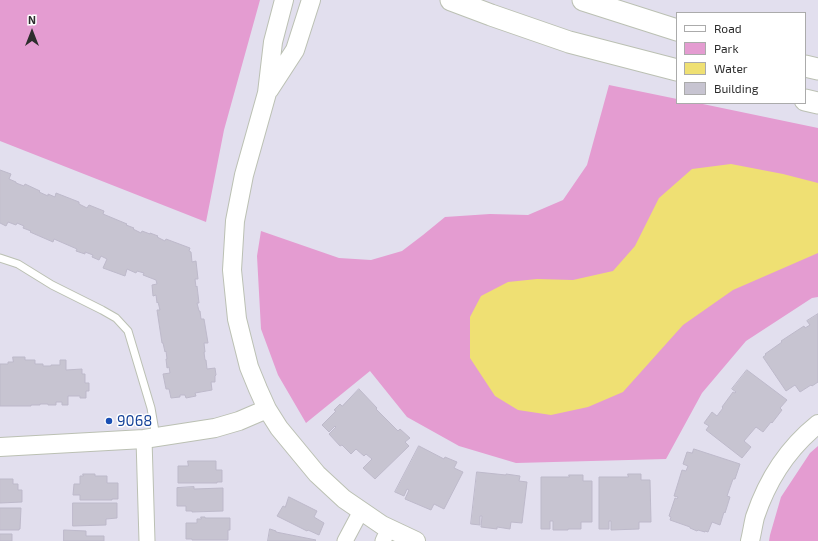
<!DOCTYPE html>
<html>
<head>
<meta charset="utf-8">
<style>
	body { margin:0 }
	#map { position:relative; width:818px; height:541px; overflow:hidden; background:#e2dfee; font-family:"Exo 2",sans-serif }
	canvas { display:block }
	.legend { position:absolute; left:676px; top:12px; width:130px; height:92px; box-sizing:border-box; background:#fff; border:1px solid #ababab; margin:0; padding:5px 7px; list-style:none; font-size:12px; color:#2d2d2d }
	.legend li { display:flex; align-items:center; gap:8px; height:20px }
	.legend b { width:20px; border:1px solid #ababab }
	.north { position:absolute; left:12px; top:12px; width:40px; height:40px; -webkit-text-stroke:3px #fff; paint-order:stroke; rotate:0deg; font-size:11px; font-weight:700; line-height:16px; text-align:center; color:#2d2d2d }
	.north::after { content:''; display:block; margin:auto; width:14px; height:18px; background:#2d2d2d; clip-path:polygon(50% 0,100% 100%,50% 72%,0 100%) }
</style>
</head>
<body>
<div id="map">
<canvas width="818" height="541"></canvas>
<ul class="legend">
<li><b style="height:5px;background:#fff"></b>Road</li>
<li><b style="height:11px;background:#e49cd1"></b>Park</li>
<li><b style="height:11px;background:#efe073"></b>Water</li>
<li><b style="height:11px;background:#c7c4d1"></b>Building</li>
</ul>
<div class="north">N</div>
</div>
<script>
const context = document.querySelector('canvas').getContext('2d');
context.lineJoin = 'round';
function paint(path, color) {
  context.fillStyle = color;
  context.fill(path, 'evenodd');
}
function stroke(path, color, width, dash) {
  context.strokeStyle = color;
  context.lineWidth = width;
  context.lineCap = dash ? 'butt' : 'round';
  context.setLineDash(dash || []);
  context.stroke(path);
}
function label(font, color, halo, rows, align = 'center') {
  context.font = font + ' "Exo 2",sans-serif';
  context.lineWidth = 3;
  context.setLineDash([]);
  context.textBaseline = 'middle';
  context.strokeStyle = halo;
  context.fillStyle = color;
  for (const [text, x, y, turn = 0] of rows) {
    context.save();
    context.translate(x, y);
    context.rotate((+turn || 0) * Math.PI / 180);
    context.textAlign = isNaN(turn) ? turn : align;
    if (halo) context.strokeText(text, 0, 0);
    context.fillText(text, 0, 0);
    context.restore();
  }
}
paint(new Path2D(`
	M0,0h260l-36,130 -18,92 -206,-81z
	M609,85l68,14v4h21l120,25v169l-6,1 -66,43 -44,52 -36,66 -150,4 -57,-17 -52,-29 -37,-46 -64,52 -28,-48 -17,-46 -4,-73 4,-25 78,27 32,2 31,-9 21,-16 22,-18 45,-3 38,1 35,-15 24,-35z
	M818,446v95h-49l1,-6 11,-38 29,-44z`), '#e49cd1');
paint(new Path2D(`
	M731,164l52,10 35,9v70l-85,37 -50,35 -60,67 -35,15 -37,8 -33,-5 -23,-14 -25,-38v-41l11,-21 27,-14 29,-3 36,1 40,-9 22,-25 24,-48 33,-29z`), '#efe073');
const building = new Path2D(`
	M0,170l11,4 -2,5 7,3v1l8,3 1,-2 15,7 -1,1 9,4v-2l7,3 1,-4 23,9v2l8,4 2,-3 15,6 -1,3 24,10 -1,1 8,3 -1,1 8,4 1,-2 8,3v-1l8,3 -1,1 8,4 1,-2 24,9 -1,3 2,1 1,10 4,-1 2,18h-3l1,8 1,-1 2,17h-2l2,8h1l1,8h3l4,24h-4l1,9h-1l1,8h1l1,9 8,-1 1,7 -1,1v6h-4l1,8 -17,3 1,3 -10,2 -1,-3h-5v2l-9,1 -2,-9h-3l-3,-15 7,-1 -1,-6 -2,1 -1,-9h1l-1,-8 -1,1 -2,-9h-1l-5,-33h3l-2,-8 -1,1 -1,-8 -3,1 -1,-11 5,-1 -1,-4 -13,-5 1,-2 -7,-2 -1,2 -9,-4 -2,7 -22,-8 4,-9 -6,-3 -2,4 -7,-3 1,-2 -8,-3v2l-9,-3 1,-2 -23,-10 -1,3 -23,-10 1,-1 -8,-3 1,-2 -7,-3 -1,2 -8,-3 -2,4 -6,-3z
	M818,314v68l-6,4 -1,-1 -11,7 -5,-7 -9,6 -23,-34 3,-2 -1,-1 17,-12 -1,-1 23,-15 1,2 5,-3 -3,-4z
	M13,357h12v3h10v4h8v2h8v-1h9v-5h6v10l16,-1v5h3v9h4v8h-3v7h-6v-2h-12v9h-6v-3h-6v3h-8v-1h-8v1h-9v1h-31v-42h8v-2h5z
	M747,370l40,30 -7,8 2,2 -10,13 -1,-1 -8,10 -7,-5 -12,14 7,6 -9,11 -36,-28 3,-4 -5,-3 8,-11 5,4 6,-8 -1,-1 11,-15 2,1 1,-1 -4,-3z
	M359,389l18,19 -1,1 22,22 2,-2 10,9 -5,4 4,4 -34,33 -12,-11 9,-9 -6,-5 -2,2 -8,-7 -5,5 -9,-9 -2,1 -11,-12 7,-7 -1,-1 -6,6 -7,-7 14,-14 -2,-1 6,-6 2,2z
	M419,446l25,13 1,-2 12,5 -3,6 9,4 -19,37 -10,-5 -3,6 -26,-11 4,-9 -2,-1 -3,7 -9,-4z
	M694,449l46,15 -5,15h-2l-6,17 3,1 -5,16 -1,-1 -4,13 -8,-3 -4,10 -3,-1v1l-7,-2 -1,1 -7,-3v-1l-20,-7 1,-3 -2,-1 6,-18 2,1 1,-2 -4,-1 8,-26 4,1 2,-5 -5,-2 4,-12 5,1z
	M188,461h28v9h6v12h-5v1h-39v-17h10z
	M477,472l29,3v-1l14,2 -1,5 8,1 -5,41 -11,-1 -1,7 -13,-2v2l-16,-2 1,-11h-2v9l-9,-1z
	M83,474h12v2h12v7h11v16h-6v1h-32v-5h-7l1,-11h6v-8h3z
	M628,474h13v6h9l1,42h-12v7l-28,1v-9h-2v8h-10v-52h29z
	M569,475h14v6h9v41h-11v7h-13v1h-15v-9h-3v8h-9v-52h28z
	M0,479h13v5h5v6h4v12l-22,1z
	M194,487v2l29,-1v23l-31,1v-1h-6v-5h-9v-18z
	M289,497l28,14 -3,6 10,6 -5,12 -11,-5 -1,1 -30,-15 6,-10 2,1z
	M73,503h44v15l-11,1v6l-33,1z
	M0,508h21l-1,21h-1v1h-19z
	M201,517h4v1h25v12h-2v10h-36v-1h-6v-16h11v-4h4z
	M270,529l6,2v1l40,8 -1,1h-47z
	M64,530l22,1v5h18v5h-40z
	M0,534h12v7h-12z`);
paint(building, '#c7c4d1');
stroke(building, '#bdb9ca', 1);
const service = new Path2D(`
	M0,258l18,6 34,21 50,25 14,8 12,13 23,77 5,29`);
const minor = new Path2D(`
	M144,439l3,102
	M345,541l16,-30
	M383,541l6,-13`);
const tertiary = new Path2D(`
	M284,0l-11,42 -6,51 -23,82 -9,46 -3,49 5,49 12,48 9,22 9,20 12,19 38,46 27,25 38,26 34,16
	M269,90l26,-40 16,-50
	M0,447l144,-8 71,-11 24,-7 28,-12
	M750,541c2,-8 3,-16 5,-24 12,-36 33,-69 63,-93`);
const secondary = new Path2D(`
	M451,0l40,15 78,27 108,28
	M583,0l94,30
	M805,66l13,3
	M805,100l13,3`);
stroke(service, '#bbc0b3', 9);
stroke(minor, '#bbc0b3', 17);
stroke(tertiary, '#bbc0b3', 20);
stroke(secondary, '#bbc0b3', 23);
stroke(service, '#fff', 7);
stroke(minor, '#fff', 15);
stroke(tertiary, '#fff', 18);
stroke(secondary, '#fff', 21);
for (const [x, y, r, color] of [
	[109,421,4,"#1a4fb4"]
]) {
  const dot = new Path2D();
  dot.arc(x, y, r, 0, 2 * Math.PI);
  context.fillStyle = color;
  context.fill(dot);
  stroke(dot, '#fff', 1.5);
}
label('15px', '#164399', '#fff', [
	["9068",117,421]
], 'left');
</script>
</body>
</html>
